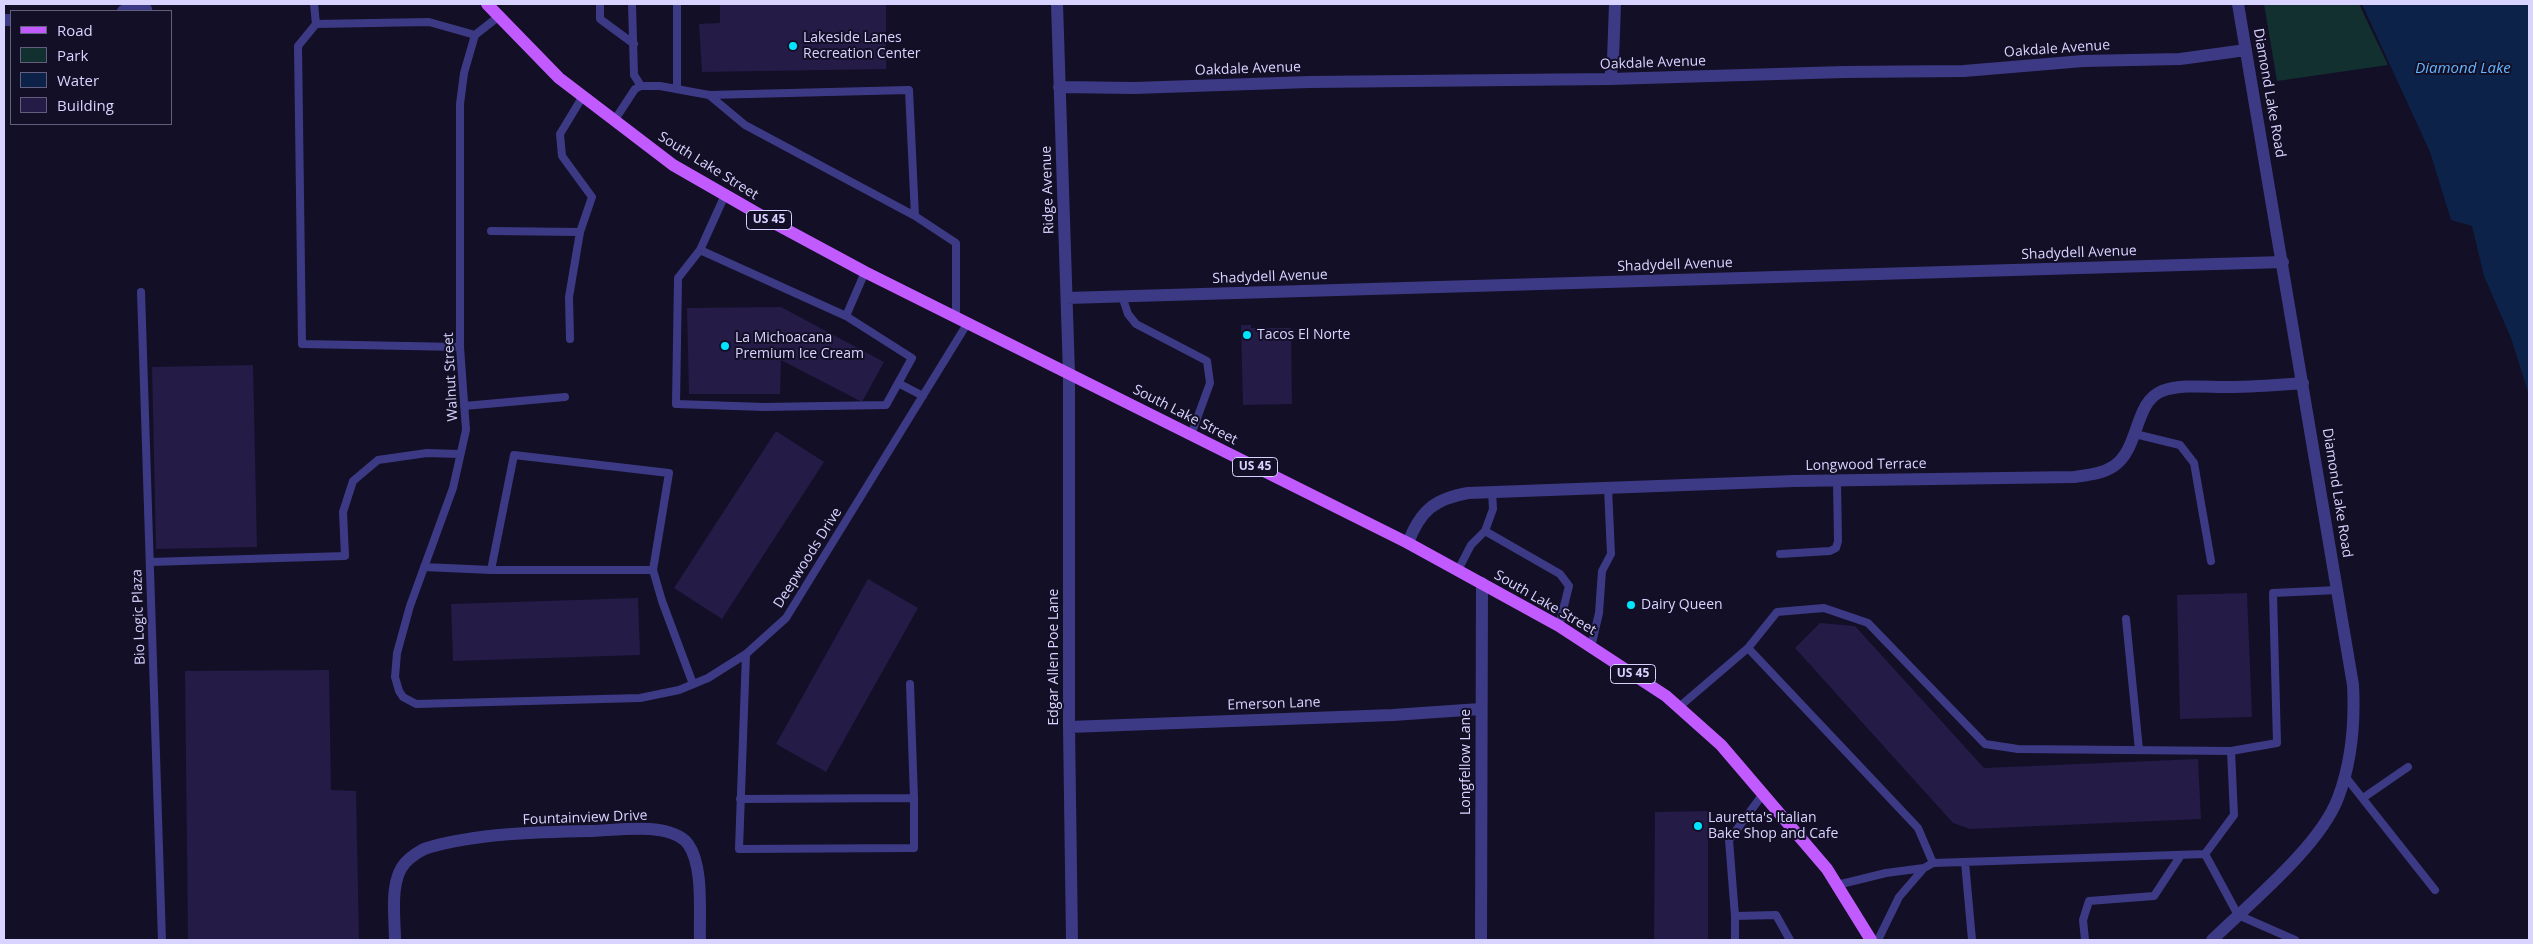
<!DOCTYPE html>
<html>
<head>
<meta charset="utf-8">
<style>
	body { margin:0 }
	#map { position:relative; width:2533px; height:944px; overflow:hidden; background:#130f26; font-family:"Open Sans",sans-serif }
	canvas { display:block }
	.frame { position:absolute; inset:0; border:5px solid #d9d4ff; pointer-events:none }
	.legend { position:absolute; left:10px; top:10px; width:162px; height:115px; box-sizing:border-box; background:#130f26; border:1px solid #625e7d; margin:0; padding:6px 9px; list-style:none; font-size:15px; color:#d9d4ff }
	.legend li { display:flex; align-items:center; gap:10px; height:25px }
	.legend b { width:25px; border:1px solid #625e7d }
</style>
</head>
<body>
<div id="map">
<canvas width="2533" height="944"></canvas>
<div class="frame"></div>
<ul class="legend">
<li><b style="height:6px;background:#c25bff"></b>Road</li>
<li><b style="height:14px;background:#12302f"></b>Park</li>
<li><b style="height:14px;background:#0c2248"></b>Water</li>
<li><b style="height:14px;background:#241b47"></b>Building</li>
</ul>
</div>
<script>
const context = document.querySelector('canvas').getContext('2d');
context.lineJoin = 'round';
function paint(path, color) {
  context.fillStyle = color;
  context.fill(path, 'evenodd');
}
function stroke(path, color, width, dash) {
  context.strokeStyle = color;
  context.lineWidth = width;
  context.lineCap = dash ? 'butt' : 'round';
  context.setLineDash(dash || []);
  context.stroke(path);
}
function label(font, color, halo, rows, align = 'center') {
  context.font = font + ' "Open Sans",sans-serif';
  context.lineWidth = 4;
  context.setLineDash([]);
  context.textBaseline = 'middle';
  context.strokeStyle = halo;
  context.fillStyle = color;
  for (const [text, x, y, turn = 0] of rows) {
    context.save();
    context.translate(x, y);
    context.rotate((+turn || 0) * Math.PI / 180);
    context.textAlign = isNaN(turn) ? turn : align;
    if (halo) context.strokeText(text, 0, 0);
    context.fillText(text, 0, 0);
    context.restore();
  }
}
paint(new Path2D(`
	M2264,4h95l29,61 -111,16z`), '#12302f');
paint(new Path2D(`
	M2362,4h167v391l-18,-57 -27,-62 -12,-50 -21,-6 -21,-68z`), '#0c2248');
paint(new Path2D(`
	M720,4h166v65l-184,3 -3,-48 21,-1z
	M781,307l103,55 -22,40 -81,-42 -1,34h-91l-2,-86z
	M1241,325h10v3h40l1,76 -49,1z
	M253,365l4,182 -101,2 -4,-182z
	M776,431l48,31 -102,157 -48,-31z
	M868,579l50,29 -92,164 -50,-28z
	M2247,593l5,124 -72,2 -3,-124z
	M638,598l2,57 -187,6 -2,-57z
	M1820,623l35,3 129,142 214,-9 3,60 -231,10 -17,-6 -158,-175z
	M329,670l2,120 25,1 3,149h-171l-3,-269z
	M1708,811v129h-54l1,-128z`), '#241b47');
stroke(new Path2D(`
	M314,4l2,20
	M600,4v15l34,25
	M632,4l2,71 7,11
	M677,4v85
	M498,17l-23,18 -11,38 -4,31v243l6,83 -13,58 -43,118 -13,47 -2,24 4,14 4,6 13,7 224,-6 39,-8 29,-12 38,-24 40,-36 181,-294
	M614,121l21,-32 6,-3h19l49,9 200,-5 6,126 -170,-91 -36,-30
	M725,195l-25,55 146,66 19,-44
	M915,216l41,27v75
	M491,231l89,1 12,-35 -30,-41 -2,-22 23,-38
	M700,250l-22,28 -2,126 88,3 122,-2 26,-47 -66,-42
	M141,292l21,648
	M1122,296l6,18 8,10 71,37 3,22 -19,52
	M570,339l-1,-42 11,-65
	M460,347l-158,-3 -4,-298 18,-22 113,-2 46,13
	M898,383l25,13
	M464,406l101,-9
	M2135,434l45,11 14,18 17,98
	M1485,531l75,43 9,12 -10,40
	M1780,554l50,-3 6,-3 2,-7 -1,-60
	M150,562l195,-6 -2,-44 10,-31 25,-21 49,-7 33,1
	M424,567l67,3h162
	M491,570l23,-115 155,18 -16,97 9,31 31,83
	M1458,570l13,-25 14,-14 8,-22 -1,-17
	M2126,619l13,131
	M1591,647l8,-34 3,-42 9,-17 -3,-66
	M1748,648l29,-36 47,-4 44,15 117,121 33,5 213,2
	M910,684l4,114
	M1679,707l69,-59 170,180 15,35
	M2344,775l91,115
	M1763,794l-34,46 6,76 41,-1 14,25
	M2363,798l45,-31
	M740,799l174,-1v50l-175,1 7,-195
	M1965,862l7,78
	M1924,868l9,-5 272,-9
	M1837,885l49,-12 38,-5 -25,29 -21,43
	M1735,916v24
	M2085,940l-2,-20 6,-19 65,-5 27,-41
	M2295,940l-57,-25 -33,-61 29,-39 -3,-64 46,-8 -4,-150 65,-3`), '#3d3a85', 8);
stroke(new Path2D(`
	M1057,4l12,370v353l3,213
	M123,11l23,-2
	M4,20h7
	M1610,79l3,-19 2,-56
	M1059,87l75,1 175,-6 301,-3 234,-7 120,-1 119,-10 97,-2 66,-9
	M1067,298l1216,-36
	M1408,543c12,-32 26,-44 60,-50l326,-12 280,-4c14,-2 28,-3 40,-11 26,-18 20,-64 48,-75 20,-7 44,-4 65,-4 26,0 51,-2 76,-4
	M1069,727l324,-12 87,-6
	M395,940c0,-22 -6,-59 10,-77 5,-6 16,-13 22,-15 51,-15 113,-16 166,-17 19,-1 38,-3 57,-2 12,1 30,4 38,15 16,22 11,69 12,96
	M1481,940l1,-357
	M2212,940c38,-37 108,-94 126,-142 14,-37 17,-75 15,-113l-115,-681`), '#3d3a85', 12);
stroke(new Path2D(`
	M487,4l72,74 114,87 101,58 91,49 543,271 151,83 107,70 55,49 106,124 44,71`), '#c25bff', 12);
for (const [x, y, r, color] of [
	[793,46,5,"#00e5ff"],
	[1247,335,5,"#00e5ff"],
	[725,346,5,"#00e5ff"],
	[1631,605,5,"#00e5ff"],
	[1698,826,5,"#00e5ff"]
]) {
  const dot = new Path2D();
  dot.arc(x, y, r, 0, 2 * Math.PI);
  context.fillStyle = color;
  context.fill(dot);
  stroke(dot, '#130f26', 2);
}
for (const [x, y, w] of [
	[769,220,45],
	[1255,467,45],
	[1633,674,45]
]) {
  const box = new Path2D();
  box.roundRect(x - w / 2, y - 9.5, w, 19, 4);
  context.fillStyle = '#130f26';
  context.fill(box);
  stroke(box, '#d9d4ff', 1);
}
label('bold 12px', '#d9d4ff', null, [
	["US 45",769,220],
	["US 45",1255,467],
	["US 45",1633,674]
]);
label('14px', '#d9d4ff', '#130f26', [
	["Lakeside Lanes",803,38],
	["Recreation Center",803,54],
	["Tacos El Norte",1257,335],
	["La Michoacana",735,338],
	["Premium Ice Cream",735,354],
	["Dairy Queen",1641,605],
	["Lauretta's Italian",1708,818],
	["Bake Shop and Cafe",1708,834]
], 'left');
label('14px', '#d9d4ff', '#130f26', [
	["Oakdale Avenue",2057,49,-4],
	["Oakdale Avenue",1653,63,-2],
	["Oakdale Avenue",1248,69,-2],
	["Diamond Lake Road",2269,93,80],
	["South Lake Street",708,166,32],
	["Ridge Avenue",1048,190,-92],
	["Shadydell Avenue",2079,253,-2],
	["Shadydell Avenue",1675,265,-2],
	["Shadydell Avenue",1270,277,-2],
	["Walnut Street",451,377,-93],
	["South Lake Street",1185,415,27],
	["Longwood Terrace",1866,465,-1],
	["Diamond Lake Road",2337,493,81],
	["Deepwoods Drive",808,558,-58],
	["South Lake Street",1545,603,30],
	["Bio Logic Plaza",139,617,-92],
	["Edgar Allen Poe Lane",1054,657,-90],
	["Emerson Lane",1274,704,-2],
	["Longfellow Lane",1466,762,-90],
	["Fountainview Drive",585,818,-2]
]);
label('italic 15px', '#62b6ff', '#130f26', [
	["Diamond Lake",2463,69]
]);
</script>
</body>
</html>
